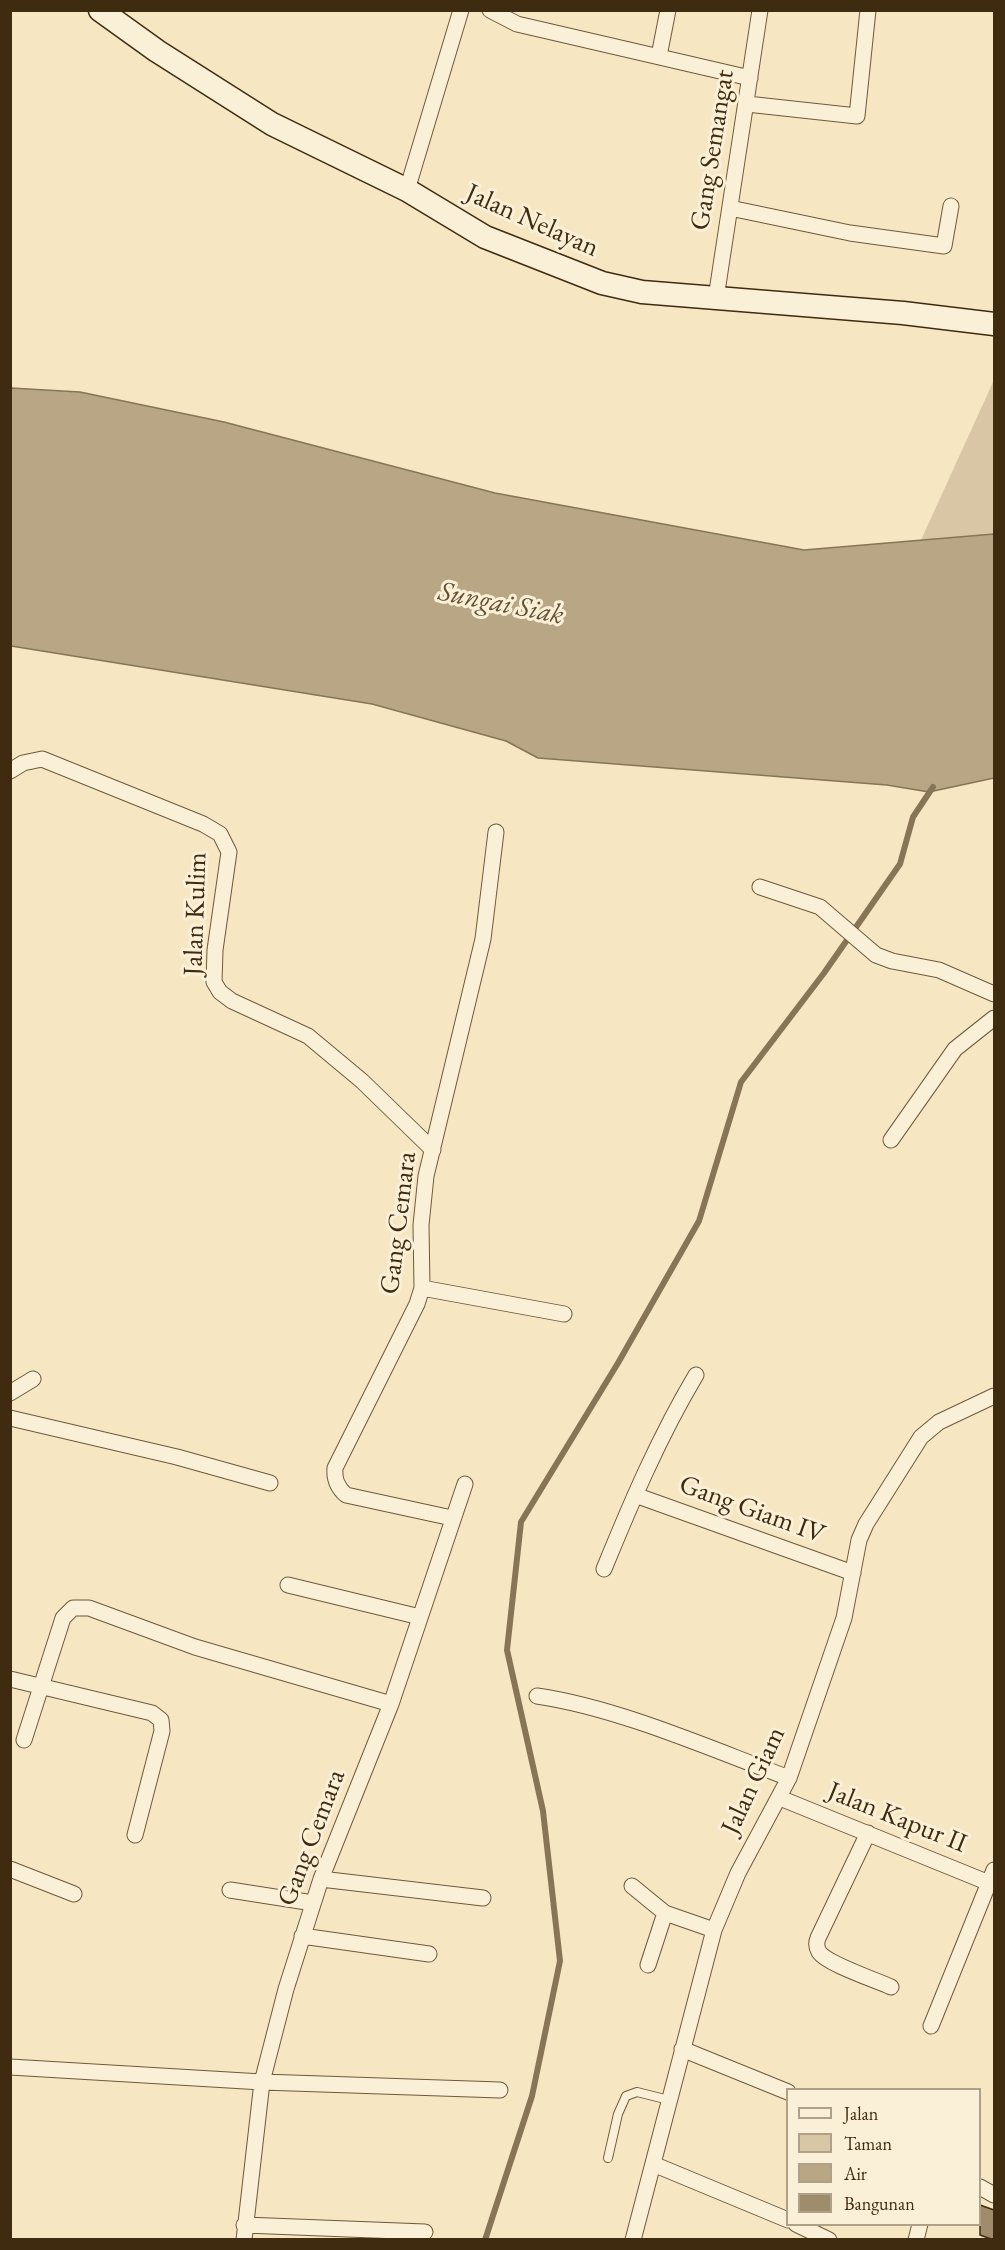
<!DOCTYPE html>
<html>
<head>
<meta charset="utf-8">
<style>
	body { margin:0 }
	#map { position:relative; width:1005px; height:2250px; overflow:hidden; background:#f7e6c2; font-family:"EB Garamond",serif }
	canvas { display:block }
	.frame { position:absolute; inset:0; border:12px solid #3f2b0f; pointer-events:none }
	.legend { position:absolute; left:786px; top:2088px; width:195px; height:138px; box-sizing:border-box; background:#faefd7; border:2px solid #afa187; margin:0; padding:8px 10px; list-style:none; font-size:18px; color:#3f2b0f }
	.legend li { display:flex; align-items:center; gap:12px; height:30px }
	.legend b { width:30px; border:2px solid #afa187 }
</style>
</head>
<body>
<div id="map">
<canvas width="1005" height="2250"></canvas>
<div class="frame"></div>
<ul class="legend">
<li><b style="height:8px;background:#faefd7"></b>Jalan</li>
<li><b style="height:16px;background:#d8c6a4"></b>Taman</li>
<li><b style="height:16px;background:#b8a685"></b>Air</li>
<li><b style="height:16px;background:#9f8c6c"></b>Bangunan</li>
</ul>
</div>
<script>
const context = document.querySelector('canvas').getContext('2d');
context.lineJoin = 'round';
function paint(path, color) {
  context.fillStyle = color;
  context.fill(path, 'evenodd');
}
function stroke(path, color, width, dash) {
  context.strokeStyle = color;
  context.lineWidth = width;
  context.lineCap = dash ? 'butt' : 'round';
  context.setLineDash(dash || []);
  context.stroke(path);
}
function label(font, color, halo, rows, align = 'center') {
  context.font = font + ' "EB Garamond",serif';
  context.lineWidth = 6;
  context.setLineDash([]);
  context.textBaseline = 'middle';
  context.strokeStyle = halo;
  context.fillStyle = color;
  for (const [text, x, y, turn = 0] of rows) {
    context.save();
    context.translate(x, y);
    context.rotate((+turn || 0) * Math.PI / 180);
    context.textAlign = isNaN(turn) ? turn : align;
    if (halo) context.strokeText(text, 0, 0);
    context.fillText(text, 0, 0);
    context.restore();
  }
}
paint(new Path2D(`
	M994,380v154l-73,6z`), '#d8c6a4');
const water = new Path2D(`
	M11,388l69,4 144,30 271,71 309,57 190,-16v244l-65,14 -42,-7 -349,-27 -32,-17 -134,-37 -361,-58z`);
paint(water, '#b8a685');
stroke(water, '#887556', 1.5);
stroke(new Path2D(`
	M485,2240l47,-144 28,-135 -17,-150 -36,-161 14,-128 97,-159 81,-142 42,-139 83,-109 76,-109 13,-47 20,-30`), '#887556', 6);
const building = new Path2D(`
	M980,2205l14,5v30l-14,-5z`);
paint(building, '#9f8c6c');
stroke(building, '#3f2b0f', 1.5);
const service = new Path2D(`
	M608,2158l10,-44 8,-18 11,-4 32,8`);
const minor = new Path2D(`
	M490,10l27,14 233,54
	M659,56l9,-46
	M747,104l110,12 11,-106
	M407,190l54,-180
	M730,208l120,25 94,13 7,-40
	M716,298l44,-288
	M10,771l13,-8 19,-4 161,65 17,10 9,18 -14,98 -1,32 6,10 12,9 76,35 54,45 71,69
	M760,887l60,20 56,48 16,6 47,9 55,24
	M891,1140l64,-91 39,-31
	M422,1288l142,26
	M10,1393l23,-14
	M10,1418l167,39 93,26
	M635,1495l218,78
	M452,1518l-106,-23c-9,-8 -12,-16 -11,-27l82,-164 5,-16 -1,-63 5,-49 57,-237 13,-107
	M604,1569c27,-66 55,-132 92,-194
	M288,1585l132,32
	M10,1679l142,34 9,7 1,11 -27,104
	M537,1696c82,12 174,53 252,82
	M24,1740l39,-122 10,-10h16l106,39 196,57
	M780,1798l214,87
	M868,1833l-50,105c-2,5 -2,9 1,14 8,12 57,28 72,35
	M10,1869l64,25
	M321,1879l162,19
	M632,1886l33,27 49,17
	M230,1890l83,13
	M302,1936l127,18
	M648,1965l17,-52
	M931,2026l63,-156
	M682,2049l106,43
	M10,2067l252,15 238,8
	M653,2164l135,56
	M980,2187l14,8
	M796,2224l33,16
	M244,2225l181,7
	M244,2240l18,-158 24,-93 35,-110 70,-175 74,-220
	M633,2240l81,-310 24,-57 51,-95 55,-160 15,-78 7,-16 55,-87 18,-15 55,-26
	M916,2240l4,-16`);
const secondary = new Path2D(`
	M100,10l57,41 115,73 135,66 78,47 117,46 40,9 261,21 91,11`);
stroke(service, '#6d5a3c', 10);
stroke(minor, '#6d5a3c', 17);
stroke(secondary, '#3f2b0f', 25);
stroke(service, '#faefd7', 8);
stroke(minor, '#faefd7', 15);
stroke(secondary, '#faefd7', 22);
label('27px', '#3f2b0f', '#faefd7', [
	["Gang Semangat",713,150,-81],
	["Jalan Nelayan",532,221,24],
	["Jalan Kulim",196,914,-88],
	["Gang Cemara",399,1223,-83],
	["Gang Giam IV",752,1510,20],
	["Jalan Giam",754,1781,-65],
	["Jalan Kapur II",897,1818,22],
	["Gang Cemara",312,1838,-69]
]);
label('italic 28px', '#635032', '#faefd7', [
	["Sungai Siak",501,604,11]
]);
</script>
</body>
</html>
